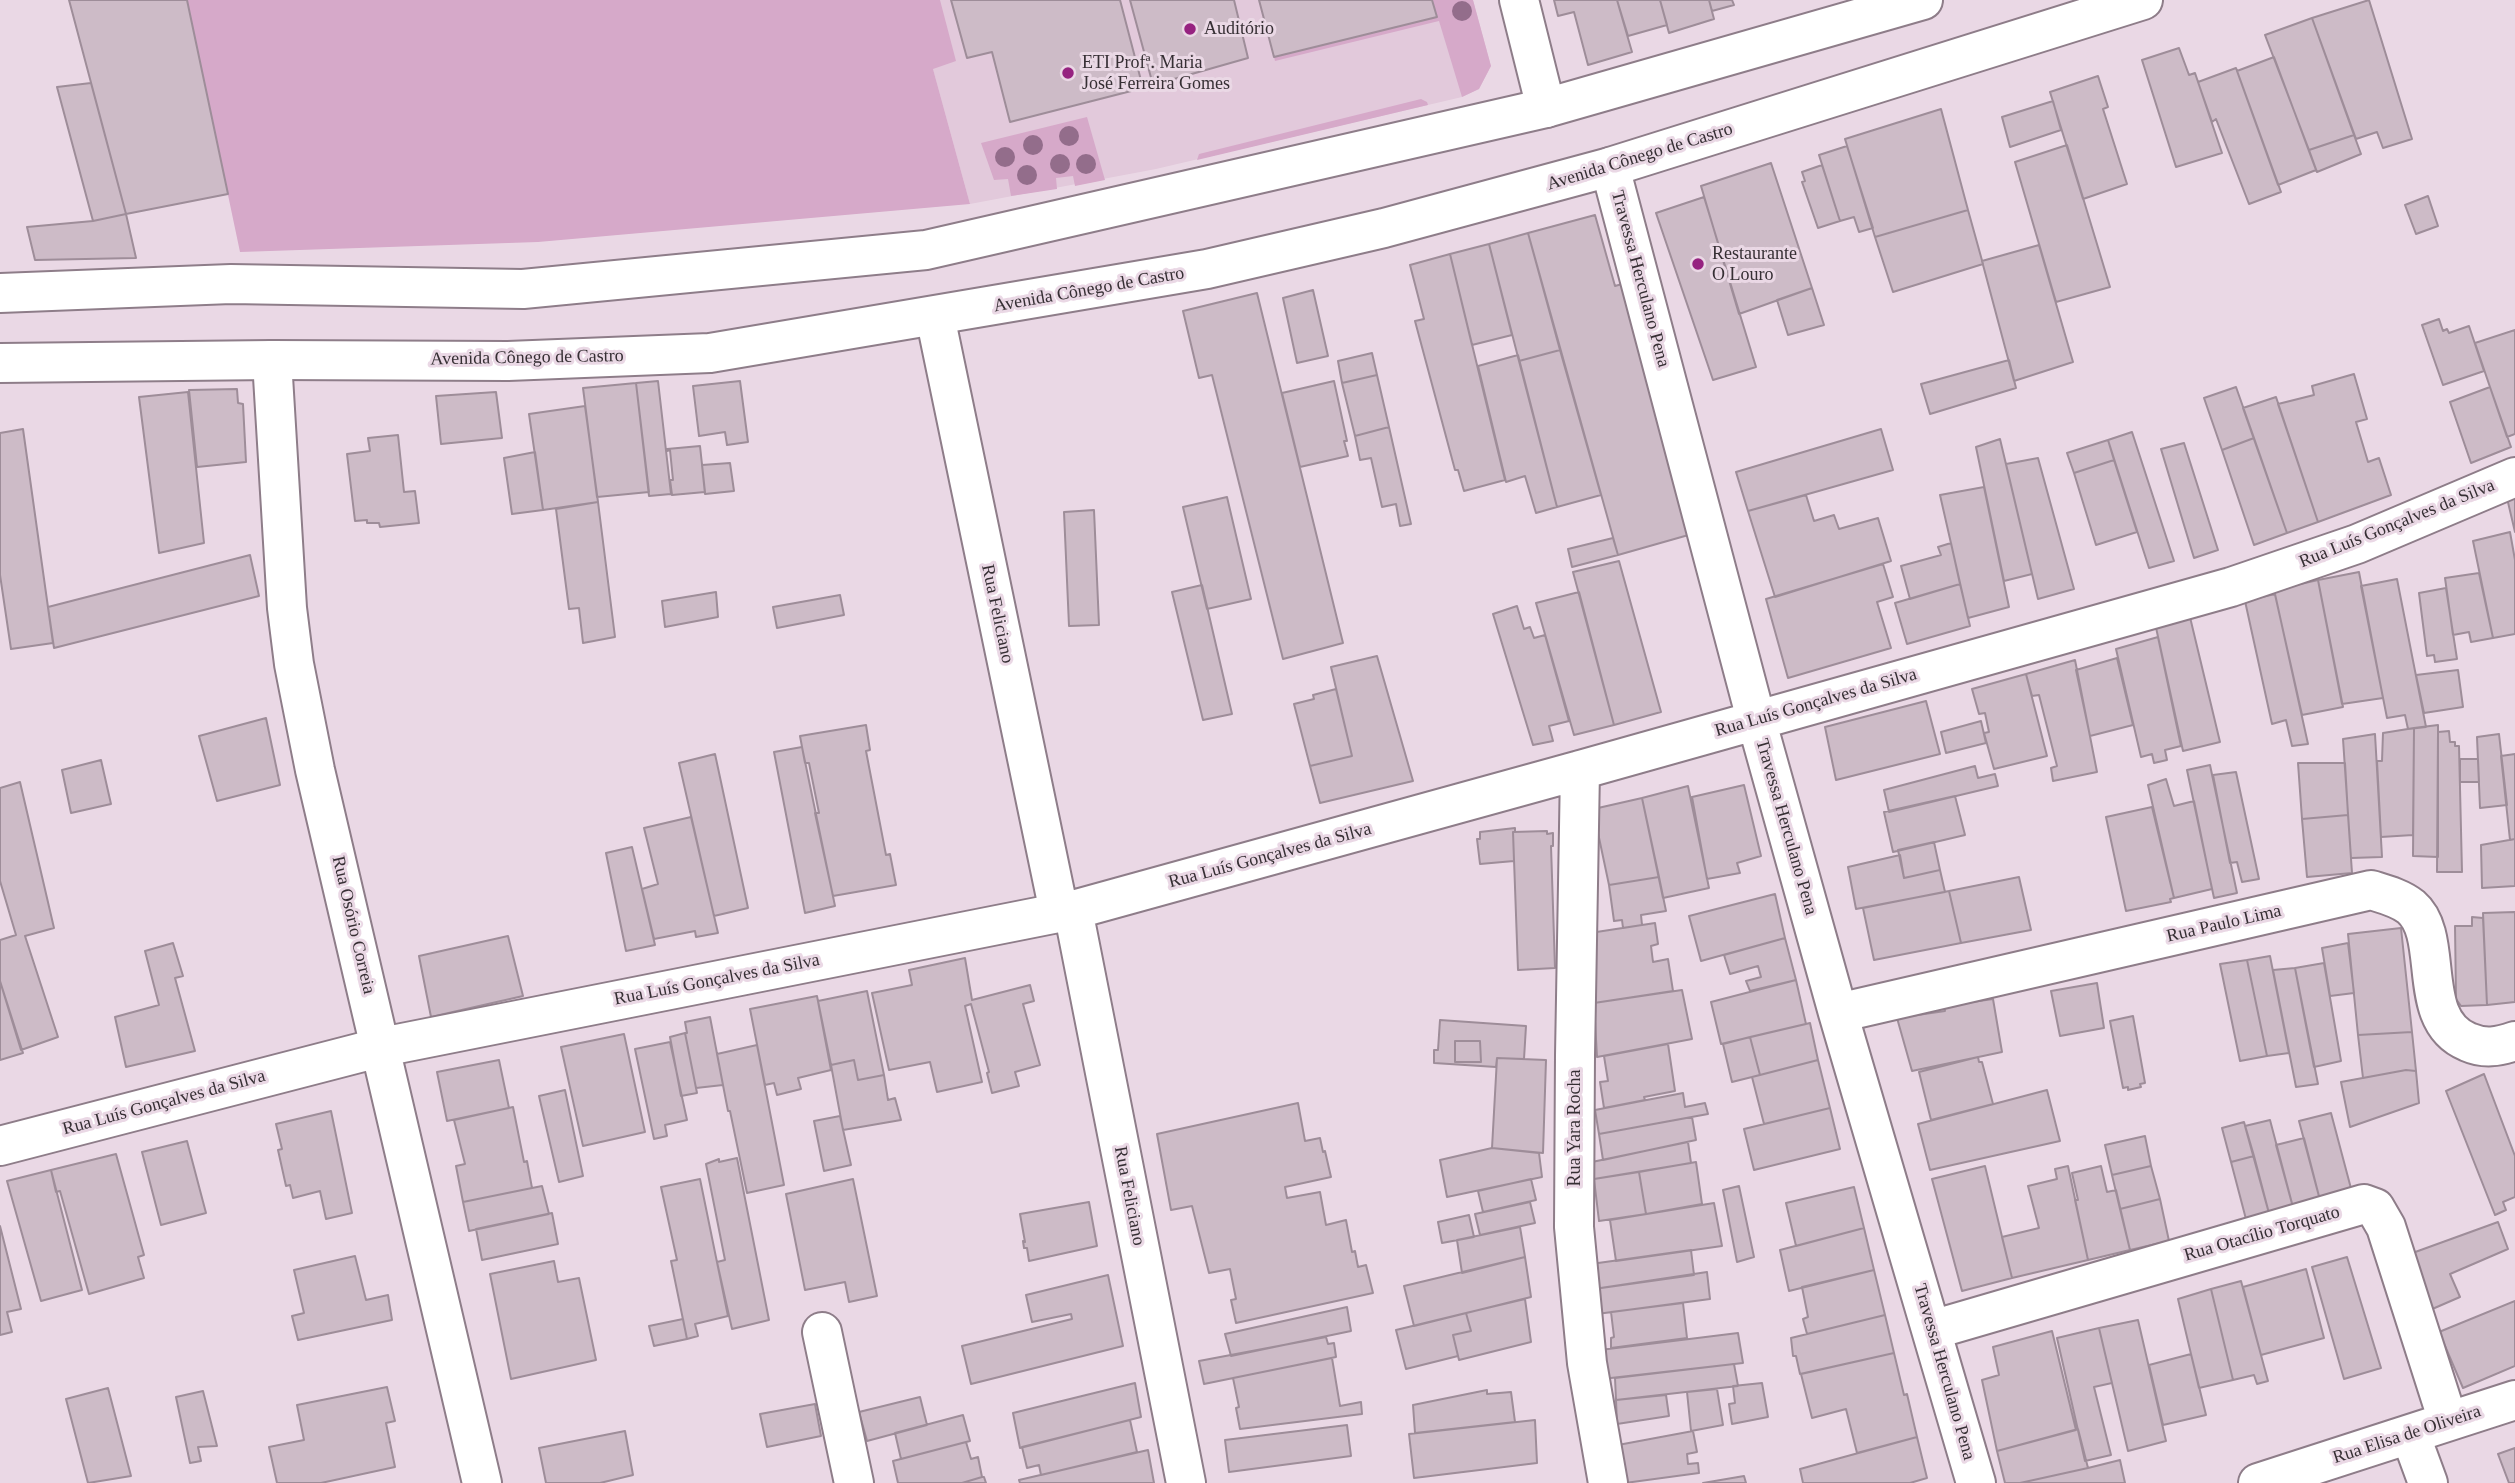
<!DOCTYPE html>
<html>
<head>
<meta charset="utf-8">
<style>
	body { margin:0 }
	canvas { display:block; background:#ead8e5 }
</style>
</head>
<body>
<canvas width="2515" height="1483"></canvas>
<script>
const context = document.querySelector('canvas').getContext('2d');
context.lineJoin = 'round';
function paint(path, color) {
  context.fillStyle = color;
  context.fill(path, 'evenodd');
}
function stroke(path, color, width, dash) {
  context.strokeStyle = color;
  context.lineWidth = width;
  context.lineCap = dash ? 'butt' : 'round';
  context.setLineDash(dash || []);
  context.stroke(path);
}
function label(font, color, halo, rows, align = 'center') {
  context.font = font + ' "Times New Roman",serif';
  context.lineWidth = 6;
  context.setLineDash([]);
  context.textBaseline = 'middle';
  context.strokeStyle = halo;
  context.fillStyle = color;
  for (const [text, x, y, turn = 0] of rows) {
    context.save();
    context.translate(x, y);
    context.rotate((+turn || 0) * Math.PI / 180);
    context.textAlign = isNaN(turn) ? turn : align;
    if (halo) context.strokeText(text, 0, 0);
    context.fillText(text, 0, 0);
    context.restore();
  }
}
paint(new Path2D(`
	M914,0h559l18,66 -12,23 -17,8 -306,72 -186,35z`), '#e2c9db');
paint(new Path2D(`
	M187,0h753l16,61 -23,8 37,135 -432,38 -298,10z
	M1432,0h41l18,66 -12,23 -17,8 -23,-76 -164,40 -1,-4 162,-40z
	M1421,99l6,3 1,3 -231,55 2,-6z
	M1087,117l18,63 -30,6 -2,-10 -17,2 1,11 -46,7 -3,-17 -14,1 -13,-37z`), '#d6a9c9');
const building = new Path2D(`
	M69,0h118l41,194 -102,20z
	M951,0h169l23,88 -133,34 -18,-70 -25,6z
	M1130,0h104l14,58 -95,27z
	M1259,0h173l5,17 -163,40z
	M1554,0h63l15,52 -44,13 -14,-53 -16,4z
	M1617,0h43l7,25 -39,11z
	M1660,0h49l5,19 -45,14z
	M1709,0h23l2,5 -22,6z
	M2369,0l43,139 -29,9 -6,-16 -21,7 -44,-121z
	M2312,18l42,117 -45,15 -44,-115z
	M2179,48l10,27 6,-2 27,80 -46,14 -34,-107z
	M2274,57l42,113 -38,15 -41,-114z
	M2236,68l45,124 -32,12 -33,-85 -4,3 -14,-40z
	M2098,76l10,31 -5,2 24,75 -44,15 -33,-107z
	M91,83l35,131 -33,7 -36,-134z
	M2053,101l8,29 -51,17 -8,-30z
	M1941,109l27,101 -93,27 -30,-98z
	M2354,135l7,19 -44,18 -8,-22z
	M2067,145l43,142 -54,15 -41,-140z
	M1847,146l26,82 -14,4 -5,-15 -14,4 -21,-66z
	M1771,163l41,125 -73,26 -38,-128z
	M1822,165l18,56 -22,7 -16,-46 3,-1 -3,-9z
	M2428,196l10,30 -22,8 -11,-29z
	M1704,197l52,170 -43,13 -57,-167z
	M1968,210l15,54 -90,28 -18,-55z
	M126,214l10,44 -101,2 -8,-33 66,-6z
	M1595,215l20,71 7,-2 70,250 -74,21 -90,-322z
	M1528,233l32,117 -41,11 -30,-117z
	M1489,244l23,91 -40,10 -22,-91z
	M2039,245l34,117 -59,19 -32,-120z
	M1450,254l55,226 -41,11 -6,-21h-3l-40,-149 9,-2 -14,-54z
	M1812,288l12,37 -36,10 -11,-35z
	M1313,290l15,66 -31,7 -14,-65z
	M1257,293l86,350 -60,16 -71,-284 -13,3 -16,-67z
	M2439,319l4,12 4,-2 2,4 20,-7 15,45 -41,14 -21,-60z
	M2515,330v104l-8,3 -32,-94z
	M1560,350l41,145 -44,12 -38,-146z
	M1372,353l5,22 -35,8 -4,-22z
	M1518,355l39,152 -21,6 -11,-37 -19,6 -28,-116z
	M2009,360l7,28 -86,26 -9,-30z
	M2354,374l13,45 -11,3 12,40 11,-4 12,37 -73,27 -40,-118 36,-9 -2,-9z
	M1377,375l12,52 -34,9 -13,-53z
	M658,381l13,113 -22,2 -13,-113z
	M740,381l8,61 -21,3 -2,-13 -26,4 -6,-50z
	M1334,381l13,60h-3l4,15 -48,11 -18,-74z
	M636,383l13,109 -52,5 -14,-109z
	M2236,387l18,51 -32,12 -18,-52z
	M2490,387l21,60 -40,16 -21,-61z
	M237,389l1,14 5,1 3,58 -49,5 -8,-77z
	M188,392l16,151 -45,10 -20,-156z
	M496,392l6,46 -61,6 -5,-48z
	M2276,397l42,125 -31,11 -44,-125z
	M585,406l13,96 -55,8 -14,-96z
	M1389,427l22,97 -11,2 -4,-22 -14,3 -11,-49 -11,2 -5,-24z
	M23,429l30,214 -42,6 -11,-74v-142z
	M1881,429l12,41 -145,41 -12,-39z
	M2132,432l42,129 -25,7 -41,-128z
	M398,435l6,57 11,-1 4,32 -39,4 -1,-4h-12v-3l-12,1 -8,-67 23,-3 -2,-13z
	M2254,438l33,95 -33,12 -32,-95z
	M2000,439l32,135 -28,7 -28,-134z
	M2108,440l6,20 -40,13 -7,-20z
	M2184,443l34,107 -24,8 -33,-109z
	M700,446l5,46 -33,3 -2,-15h3l-3,-30 -3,1v-2z
	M535,452l8,58 -31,4 -8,-56z
	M2038,458l36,131 -36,10 -32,-135z
	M2114,460l23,72 -41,13 -22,-72z
	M730,463l4,28 -29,3 -3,-29z
	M1984,487l25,120 -41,11 -28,-123z
	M1806,495l8,26 20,-6 5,14 39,-11 13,43 -116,36 -27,-86z
	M2515,496v36l-8,-34z
	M1227,497l24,102 -44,10 -24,-102z
	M598,502l17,135 -32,6 -4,-35 -10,1 -13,-100z
	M1094,510l5,115 -30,1 -5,-114z
	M2510,532l5,28v74l-22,4 -20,-97z
	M1613,538l5,17 -46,12 -4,-18z
	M1951,543l9,41 -50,15 -9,-33 40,-11 -3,-8z
	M250,555l9,41 -205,52 -6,-41z
	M1619,561l42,151 -47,13 -41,-153z
	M1883,564l10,33 -16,5 14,46 -103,30 -22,-79z
	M2359,572l24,126 -41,6 -24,-124z
	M2479,573l14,65 -22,4 -2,-10 -16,3 -8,-57z
	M2397,579l29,148 -18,2 -3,-14 -18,3 -26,-132z
	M2318,580l25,127 -41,8 -28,-125z
	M1960,584l10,42 -63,18 -12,-41z
	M1202,585l30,129 -29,6 -31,-128z
	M2446,588l11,71 -22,3 -1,-7 -7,1 -8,-63z
	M716,592l2,25 -53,10 -3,-26z
	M1579,592l35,133 -40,10 -38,-132z
	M2275,594l33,150 -16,2 -6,-26 -14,4 -27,-123z
	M840,595l4,20 -67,13 -4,-21z
	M1517,606l7,23 6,-2 4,11 11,-3 24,86 -20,5 4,15 -20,4 -40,-131z
	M2189,613l31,129 -37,9 -28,-128z
	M2158,637l23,109 -16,4 2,10 -13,3 -2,-9 -11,3 -25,-108z
	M1377,656l36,125 -93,22 -10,-37 42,-10 -21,-89z
	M2117,658l16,67 -43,11 -14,-66z
	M2075,660l22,112 -44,9 -2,-13 6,-2 -18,-71 -7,1 -6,-22z
	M2458,670l5,37 -39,6 -8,-38z
	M2026,674l21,82 -53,13 -10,-36 5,-1 -4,-19 -6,1 -7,-25z
	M1336,689l16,67 -42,10 -16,-62 20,-5 -1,-4z
	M1926,701l14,53 -104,26 -11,-53z
	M266,718l14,67 -63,16 -18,-65z
	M1981,721l5,22 -40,10 -5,-21z
	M866,725l4,25 -4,1 20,104 4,-1 6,31 -63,11 -18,-83h4l-10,-50h-4l-5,-27z
	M2438,725v132l-25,-1 1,-128z
	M2414,728l-1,107 -32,2 -4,-76h5l1,-28z
	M2449,731l1,11h5v4h4l3,126h-25l1,-140z
	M2375,734l7,123 -31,1 -8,-119z
	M2499,734l8,71 -27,3 -3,-71z
	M802,747l33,159 -30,7 -31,-161z
	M715,754l33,154 -34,8 -35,-153z
	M2515,754v85l-5,1 -9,-84z
	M2460,759h18l1,23h-19z
	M101,760l10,44 -40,9 -9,-43z
	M2298,763h47l3,52 -46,4z
	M2210,765l27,128 -23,5 -27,-128z
	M1975,766l3,12 17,-4 3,12 -109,26 -5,-22z
	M2236,772l23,107 -17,3 -5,-20 -7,1 -17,-88z
	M2166,779l8,27 20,-5 18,88 -38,9 -26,-113z
	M20,782l34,146 -29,8 33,101 -37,13 -21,-69v-41l16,-5 -16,-54v-93z
	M1744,785l17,71 -24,7 3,10 -33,6 -15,-82z
	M1688,786l21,102 -46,10 -21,-100z
	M1955,796l10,39 -72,17 -9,-40z
	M1642,798l17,79 -50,8 -15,-71 4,-6z
	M2152,807l22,91 -4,1 1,3 -45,9 -20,-94z
	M2348,815l4,58 -45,4 -5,-58z
	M691,817l27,116 -22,4 -1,-6 -41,8 -12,-50 16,-5 -14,-56z
	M1515,828v4h-2l1,29 -34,3 -3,-25h3v-7z
	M1547,831v3l6,-1v13h-2l4,122 -37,2 -5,-138z
	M2515,839v47l-33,2 -1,-43z
	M1934,842l6,28 -36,8 -6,-28z
	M632,847l23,98 -29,6 -20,-98z
	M1900,855l4,23 36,-8 5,22 -89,17 -8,-42z
	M1659,877l7,34 -25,4 1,10 -19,3 -1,-8 -8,1 -5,-36z
	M2019,877l12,53 -70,13 -12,-52z
	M1949,891l12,52 -87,17 -11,-52z
	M1775,894l10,44 -84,23 -12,-45z
	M2515,912v90l-28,3 -4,-92z
	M2472,917l11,1 4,87 -26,1 -5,-7 -1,-73h17z
	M1655,923l3,21 -7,2 2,16 15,-3 5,32 -79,12 -4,-70z
	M2401,928l11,104 -54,3 -10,-101z
	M508,936l15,60 -92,21 -12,-61z
	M1785,938l11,42 -46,11 -4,-10 15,-4 -3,-11 -28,8 -6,-19z
	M173,943l10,33 -8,2 20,73 -69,16 -11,-50 44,-12 -14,-54z
	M2348,943l6,50 -24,3 -8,-48z
	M2270,956l19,97 -22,3 -20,-96z
	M965,958l7,42 58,-15 4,16 -11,3 17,61 -25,7 4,14 -27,7 -5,-20 2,-1 -18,-68 -6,2 17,76 -45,10 -7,-30 -41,8 -17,-77 40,-8 -3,-15z
	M2247,960l20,96 -27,5 -20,-97z
	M2324,963l17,98 -27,6 -19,-99z
	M2295,968l23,116 -22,3 -23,-117z
	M1796,980l10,44 -85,20 -10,-42z
	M0,981l23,72 -23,7z
	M2097,983l7,45 -44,8 -9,-45z
	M1682,990l10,49 -95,18 -3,-54z
	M867,991l17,84 -26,5 -4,-20 -23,5 -13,-64z
	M817,996l14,74 -33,8 3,11 -24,6 -3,-12 -9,2 -15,-76z
	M1993,999l9,53 -90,19 -15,-53 48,-7 -1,-5z
	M2133,1016l12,67 -5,1 1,3 -13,3v-3l-5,1 -13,-67z
	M710,1017l13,68 -27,3 -11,-55h2l-2,-11z
	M1440,1020l86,6 -2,33 -27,-1 -1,9 -62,-4v-13h4zM1455,1041h25l1,21h-26z
	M1810,1023l8,37 -58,15 -10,-38z
	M2412,1032l4,39 -10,-1 -43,8 -5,-43z
	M685,1033l12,60 -16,3 -11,-59z
	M624,1034l21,98 -62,14 -22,-99z
	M1750,1037l10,38 -28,7 -9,-38z
	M1455,1041h25l1,21h-26z
	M670,1042l17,78 -22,5 2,11 -13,3 -19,-90z
	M1668,1044l7,47 -31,6 1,3 -41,8 -4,-26 8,-1 -4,-25z
	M757,1045l27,140 -37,8 -17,-82h-2l-11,-57z
	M1978,1057l1,5h3l11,42 -62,16 -12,-48z
	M1497,1058l49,2 -3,93 -51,-5z
	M499,1060l10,48 -62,13 -10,-49z
	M854,1060l4,20 26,-5 4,25 7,-2 6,22 -58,10 -12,-65z
	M1818,1060l12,48 -66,16 -12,-47z
	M2406,1070l10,1 3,32 -69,24 -9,-45z
	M2484,1074l31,82v41l-12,5 3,8 -11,5 -49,-124z
	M565,1090l18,86 -24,6 -20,-86z
	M2047,1090l13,51 -130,29 -12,-46z
	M1683,1093l2,14 20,-4 3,11 -109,20 -4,-24z
	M1298,1103l7,38 15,-3 3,14 2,-1 6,26 -46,10 2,11 33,-6 6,33 20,-5 6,32 3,-1 3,16 8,-2 7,28 -137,30 -5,-23 5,-1 -6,-30 -21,4 -17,-67 -21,4 -14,-76z
	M513,1107l11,55 3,-1 5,27 -69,14 -7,-36 9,-2 -11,-44z
	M1830,1108l10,41 -86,21 -10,-41z
	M331,1111l21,102 -26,6 -6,-28 -27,7 -3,-13 -4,1 -8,-36 4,-1 -6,-25z
	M2331,1113l22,83 -32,8 -22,-83z
	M840,1116l11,49 -27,6 -10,-50z
	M1692,1117l4,23 -93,20 -4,-26z
	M2270,1120l24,91 -24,6 -25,-91z
	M2244,1122l10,34 -23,6 -9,-34z
	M2145,1136l6,30 -39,9 -7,-30z
	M2304,1138l17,66 -27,7 -18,-66z
	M187,1141l19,72 -45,12 -19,-73z
	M1688,1142l3,21 -97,16 -2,-17z
	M1492,1148l47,5 3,24 -95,20 -7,-37z
	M116,1154l28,101 -6,2 6,21 -55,16 -29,-103 -4,1 -5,-22z
	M2254,1156l16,61 -23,6 -16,-61z
	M737,1158l32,162 -37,9 -15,-67 8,-2 -19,-96 13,-5v3z
	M1696,1162l6,42 -56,10 -7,-42z
	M1985,1166l27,112 -50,13 -30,-112z
	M2068,1166l20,94 -76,18 -10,-41 37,-9 -11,-42 29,-7 -2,-10z
	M2101,1166l6,26 9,-2 14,60 -42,10 -13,-60h3l-6,-27z
	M2151,1166l9,33 -40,10 -8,-34z
	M51,1170l31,120 -41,11 -34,-120z
	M1639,1172l7,42 -47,7 -5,-42z
	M700,1179l28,137 -33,8 3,12 -11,3 -16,-78 6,-1 -16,-73z
	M853,1179l24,117 -28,6 -4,-20 -40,8 -19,-96z
	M1531,1179l5,21 -53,12 -5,-21z
	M542,1186l7,28 -80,17 -6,-29z
	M1739,1186l15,71 -17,5 -14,-72z
	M1854,1187l10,41 -68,18 -10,-43z
	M2160,1199l9,42 -39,9 -10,-41z
	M1089,1202l8,44 -68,15 -2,-13h-3l-1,-7 2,1 -5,-28z
	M1530,1202l5,21 -55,12 -5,-21z
	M1714,1203l8,43 -106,15 -6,-41z
	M552,1213l6,31 -76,16 -6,-31z
	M1469,1215l5,22 -32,6 -4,-21z
	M2498,1222l10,27 -58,25 10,23 -30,13 -23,-55z
	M0,1226l21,83 -14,3 5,20 -12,3z
	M1520,1227l5,30 -63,16 -5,-33z
	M1864,1228l10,42 -85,21 -9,-41z
	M1691,1250l3,25 -100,14 -3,-25z
	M355,1256l11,44 22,-5 4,25 -94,20 -6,-24 12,-3 -10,-43z
	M1525,1257l6,40 -117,29 -10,-40z
	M2347,1257l34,111 -37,11 -32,-112z
	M554,1261l4,21 21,-4 17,82 -85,19 -21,-105z
	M2306,1269l18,69 -63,17 -18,-68z
	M1874,1270l11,45 -78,19 -4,-15 5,-2 -6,-30z
	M1707,1272l3,27 -113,15 -3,-25z
	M1108,1275l15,71 -152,38 -9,-38 110,-27 -1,-5 -39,8 -6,-27z
	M2241,1281l27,100 -11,3 -3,-9 -21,5 -22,-91z
	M2211,1289l22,91 -34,8 -21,-89z
	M1525,1299l6,43 -72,18 -6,-25 18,-4 -5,-18z
	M2515,1301v65l-52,22 -24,-56z
	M1683,1303l4,35 -76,10v-10l3,-1 -3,-25z
	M1347,1307l4,24 -120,25 -6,-22z
	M1466,1313l5,18 -18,4 5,21 -52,13 -10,-39z
	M1885,1315l9,38 -94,21 -4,-18h-3l-2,-18z
	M683,1319l4,20 -33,7 -5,-20z
	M2138,1320l28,121 -38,10 -29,-123z
	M2099,1328l13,55 -18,4 17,68 -26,6 -28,-123z
	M2052,1331l24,99 -79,21 -15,-71 17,-5 -6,-28z
	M1738,1333l5,30 -141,16 -2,-29z
	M1326,1337l2,7 6,-1 2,14 -132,27 -5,-23z
	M1894,1353l10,42 3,-1 10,43 -60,16 -11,-44 -34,9 -11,-44z
	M2191,1354l15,61 -43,10 -14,-60z
	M1332,1358l8,48 21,-4 1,12 -122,15 -4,-21 3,-1 -6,-29z
	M1734,1364l4,22 -122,14 -1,-22z
	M1135,1383l6,34 -121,31 -7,-35z
	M1762,1383l6,34 -36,7 -3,-20 6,-1 -2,-17z
	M387,1387l8,34 -9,2 9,44 -74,16h-44l-8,-36 35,-7 -7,-35z
	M108,1388l23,88 -43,7 -22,-84z
	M1717,1389l6,36 -32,6 -4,-39z
	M1487,1390v4l24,-2 4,30 -100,11 -2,-28z
	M203,1391l14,55 -19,1 3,14 -11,2 -14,-66z
	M1666,1395l3,21 -52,8 -1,-24z
	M920,1397l7,28 -60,16 -8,-29z
	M815,1404l6,32 -54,11 -7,-33z
	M963,1415l7,26 -69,18 -6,-26z
	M1130,1420l7,32 -96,23 -2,-10 -12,3 -5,-21z
	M1535,1420l2,43 -123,15 -5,-44z
	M1347,1425l4,31 -122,16 -4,-32z
	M2078,1429l10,39 -68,15h-15l-8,-32z
	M625,1431l8,44 -33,8h-54l-7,-35z
	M1693,1431l4,21 -10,2 1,10 10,-1 1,10 -74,10 -7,-38z
	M1917,1437l10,41 -17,5h-107l-3,-14z
	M966,1442l5,17 7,-2 4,20 -20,6h-64l-5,-22z
	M2515,1448v35h-6l-11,-29z
	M1148,1450l6,33h-134l-1,-3z
	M2120,1460l5,23h-105l68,-15z
	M1744,1476l2,7h-43z
	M982,1477h2l2,6h-24z`);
paint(building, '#cdbbc7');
stroke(building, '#9e8d99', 2);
const minor = new Path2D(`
	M1519,0l27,108
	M1610,167l146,552 82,294 138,470
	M935,316l124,596
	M272,360l15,248 7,56 21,106 167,713
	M1580,770l-5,285 -1,172 13,136 21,120
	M1073,910l113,573
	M1838,1013l533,-123c13,4 29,8 40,17 35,30 3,113 57,135 16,7 30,5 47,-1
	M0,1146l382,-99 691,-137 507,-140 651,-183 126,-43 158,-67
	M1932,1330l432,-126 11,4 11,19 62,194
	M822,1332l32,151
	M2410,1434l18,49
	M2258,1483l257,-83`);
const major = new Path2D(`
	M0,293l231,-9 292,5 403,-39 620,-142 377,-108
	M0,363l272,-3 236,1 202,-8 497,-84 177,-41 226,-61 533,-167`);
stroke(minor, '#8e7d89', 42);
stroke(major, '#8e7d89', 42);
stroke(minor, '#fff', 38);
stroke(major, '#fff', 38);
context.fillStyle = '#936d8b';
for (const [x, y] of [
	[1462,11],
	[1069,136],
	[1033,145],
	[1005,157],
	[1060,164],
	[1086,164],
	[1027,175]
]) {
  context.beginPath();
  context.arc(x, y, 10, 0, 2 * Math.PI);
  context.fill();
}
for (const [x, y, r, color] of [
	[1190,29,7,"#962280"],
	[1068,73,7,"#962280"],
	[1698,264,7,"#962280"]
]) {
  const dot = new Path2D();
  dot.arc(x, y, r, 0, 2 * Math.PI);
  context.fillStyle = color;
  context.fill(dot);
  stroke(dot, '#ead8e5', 2.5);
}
label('18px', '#362f34', '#ead8e5', [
	["Auditório",1204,29],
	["ETI Profª. Maria",1082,63],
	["José Ferreira Gomes",1082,84],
	["Restaurante",1712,254],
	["O Louro",1712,275]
], 'left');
label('18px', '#362f34', '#ead8e5', [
	["Avenida Cônego de Castro",1640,157,-17],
	["Travessa Herculano Pena",1640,279,75],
	["Avenida Cônego de Castro",1089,290,-10],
	["Avenida Cônego de Castro",527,358,-1],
	["Rua Luís Gonçalves da Silva",2397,524,-22],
	["Rua Feliciano",997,614,78],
	["Rua Luís Gonçalves da Silva",1816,703,-16],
	["Travessa Herculano Pena",1786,827,74],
	["Rua Luís Gonçalves da Silva",1270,856,-15],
	["Rua Paulo Lima",2224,924,-13],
	["Rua Osório Correia",353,925,77],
	["Rua Luís Gonçalves da Silva",717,980,-11],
	["Rua Luís Gonçalves da Silva",164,1103,-15],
	["Rua Yara Rocha",1575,1128,-90],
	["Rua Feliciano",1129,1196,79],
	["Rua Otacílio Torquato",2262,1234,-16],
	["Travessa Herculano Pena",1944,1372,74],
	["Rua Elisa de Oliveira",2407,1435,-18]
]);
</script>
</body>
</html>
